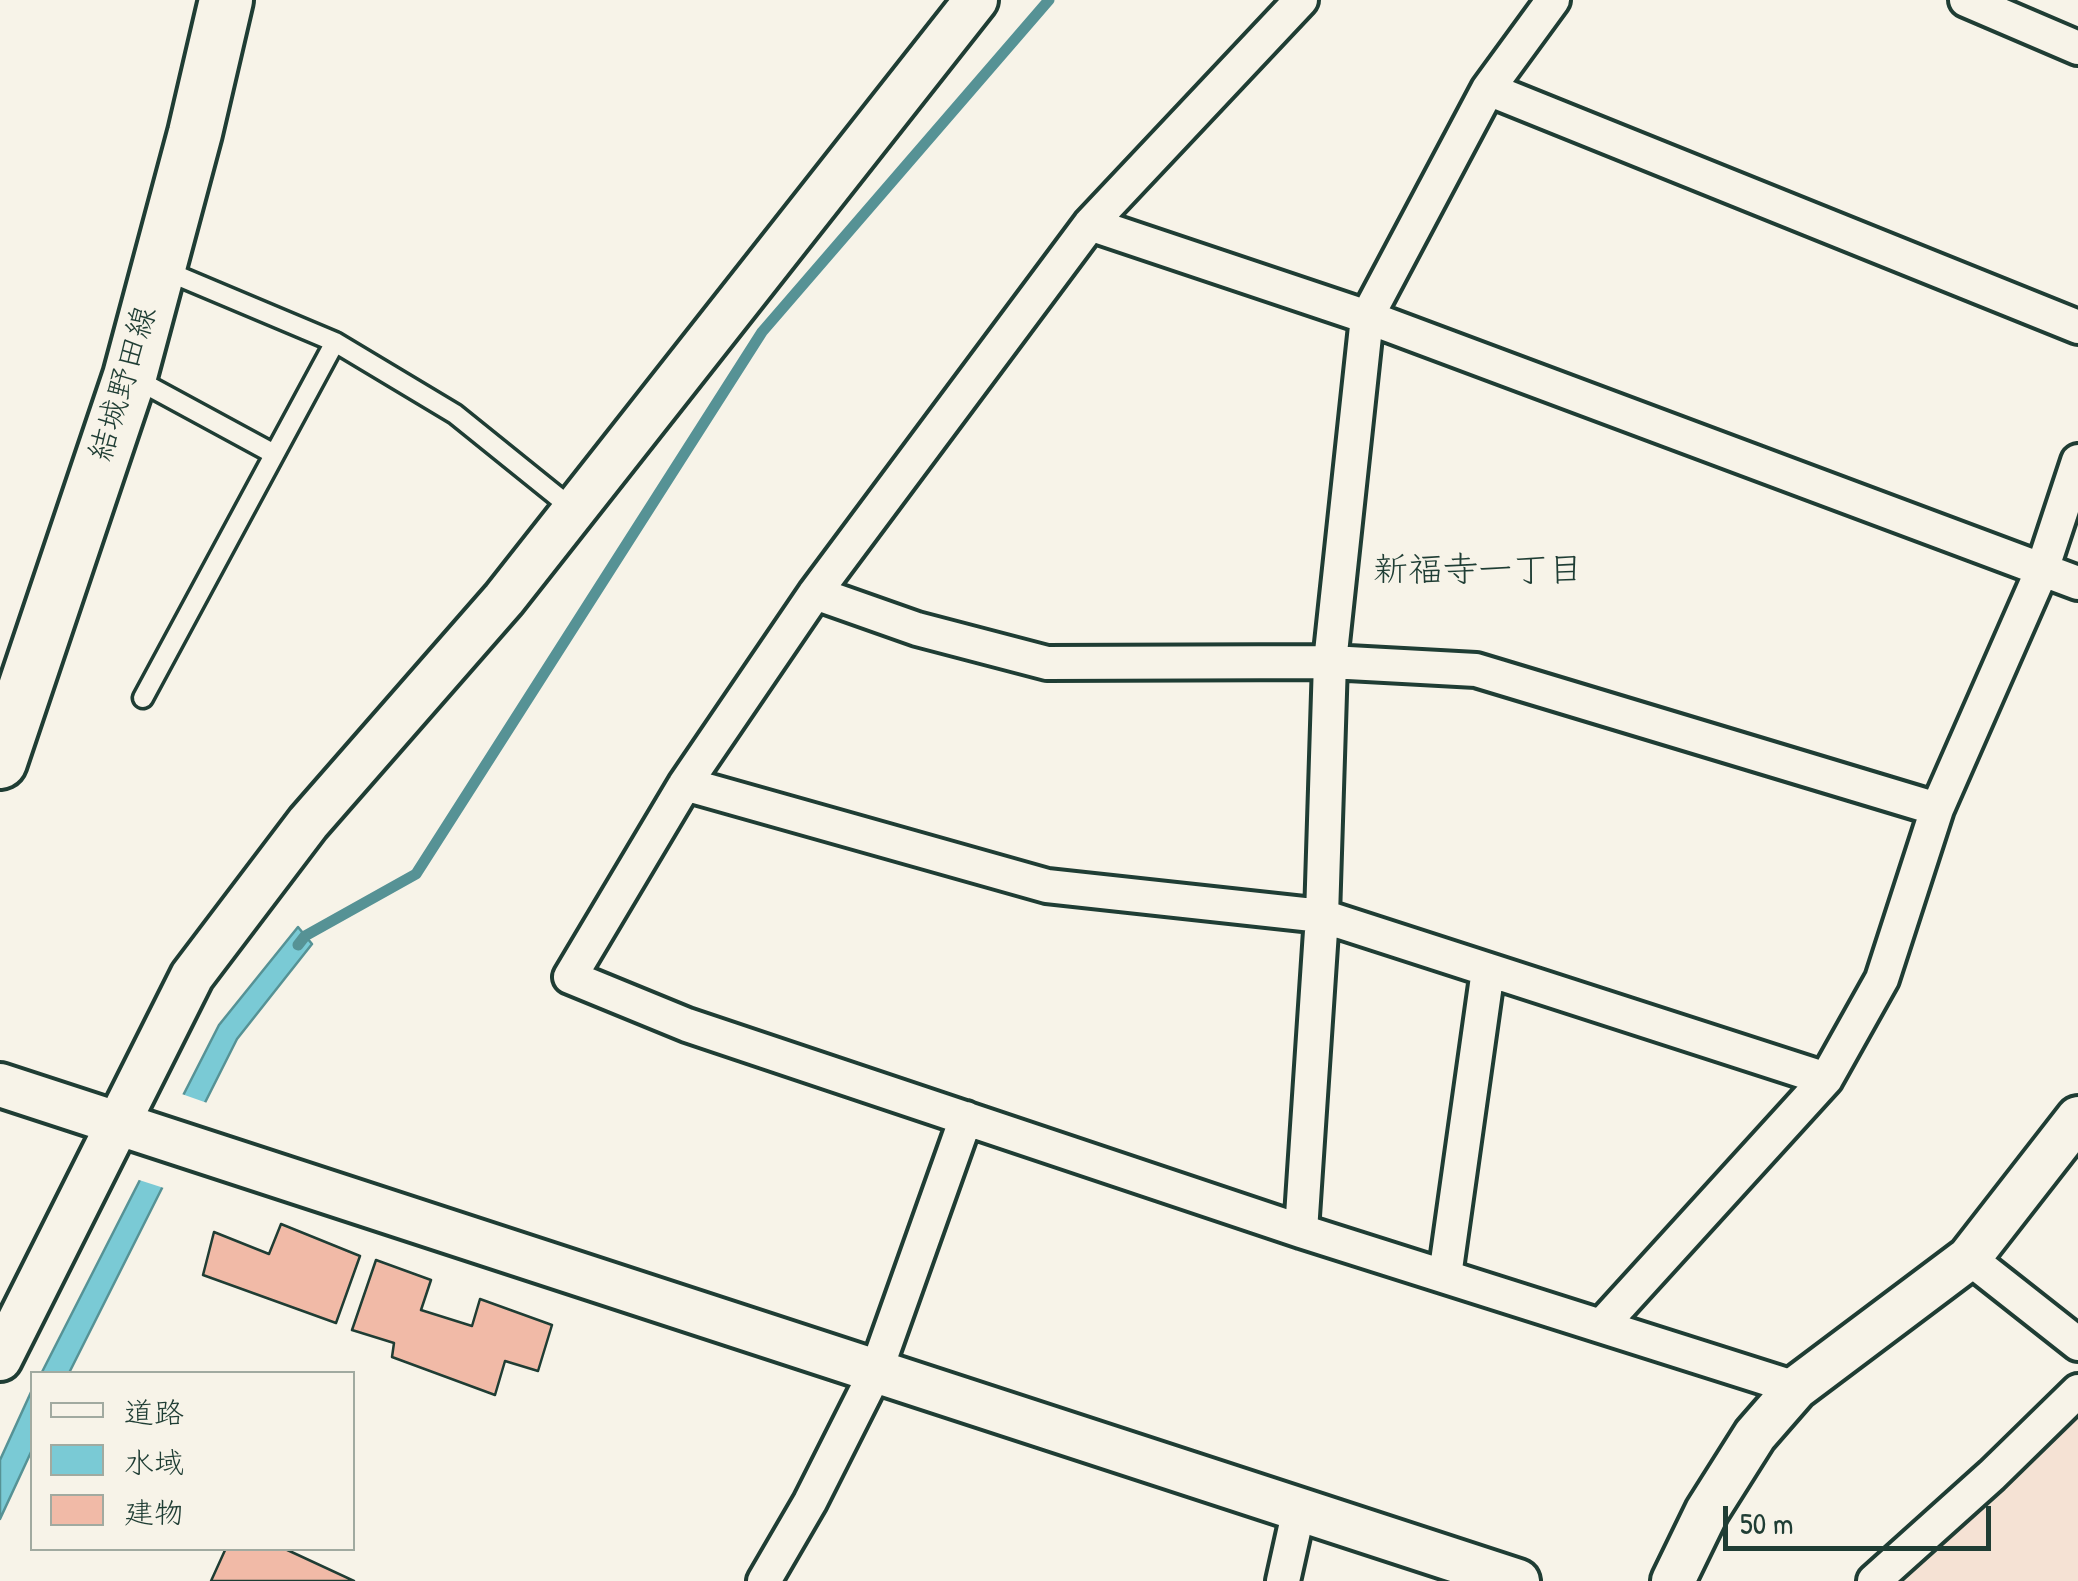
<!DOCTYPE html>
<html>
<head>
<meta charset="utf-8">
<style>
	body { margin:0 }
	#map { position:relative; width:2078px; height:1581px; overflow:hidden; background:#f7f3e8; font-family:"Patrick Hand","Klee One",sans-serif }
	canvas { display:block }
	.legend { position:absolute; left:30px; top:1371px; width:325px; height:180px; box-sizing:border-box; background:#f7f3e8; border:2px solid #a1aaa0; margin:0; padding:12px 18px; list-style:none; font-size:30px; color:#1f3d34 }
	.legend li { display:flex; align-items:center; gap:20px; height:50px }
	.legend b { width:50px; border:2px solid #a1aaa0 }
	.scale { position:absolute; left:1723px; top:1506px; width:268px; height:45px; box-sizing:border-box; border:5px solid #1f3d34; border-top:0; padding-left:12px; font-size:30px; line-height:35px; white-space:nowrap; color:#1f3d34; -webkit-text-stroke:8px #f7f3e8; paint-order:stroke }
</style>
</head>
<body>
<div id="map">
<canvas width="2078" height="1581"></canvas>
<ul class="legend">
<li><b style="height:12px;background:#f7f3e8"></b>道路</li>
<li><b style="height:28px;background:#7acad5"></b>水域</li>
<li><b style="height:28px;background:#f1baa7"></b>建物</li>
</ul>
<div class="scale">50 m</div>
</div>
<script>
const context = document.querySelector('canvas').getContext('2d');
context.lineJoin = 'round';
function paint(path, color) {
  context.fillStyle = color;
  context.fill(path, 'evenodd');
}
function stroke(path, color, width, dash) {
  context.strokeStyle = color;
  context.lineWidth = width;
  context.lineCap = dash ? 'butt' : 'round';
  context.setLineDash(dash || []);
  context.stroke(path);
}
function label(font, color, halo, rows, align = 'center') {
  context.font = font + ' "Patrick Hand","Klee One",sans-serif';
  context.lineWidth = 9;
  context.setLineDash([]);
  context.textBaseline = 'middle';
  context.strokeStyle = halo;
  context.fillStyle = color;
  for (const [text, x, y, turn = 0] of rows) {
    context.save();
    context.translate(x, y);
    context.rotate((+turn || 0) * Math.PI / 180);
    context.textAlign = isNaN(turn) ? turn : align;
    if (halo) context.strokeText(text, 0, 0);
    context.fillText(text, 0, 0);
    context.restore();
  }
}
paint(new Path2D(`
	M2078,1391v190h-195z`), '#f5e2d4');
const water = new Path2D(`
	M298,927l14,17 -75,95 -168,334 -28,1 178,-349z
	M32,1390v60l-32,69v-59z`);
paint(water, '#7acad5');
stroke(water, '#569295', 2.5);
paint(new Path2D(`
	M179,1093l31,11 -43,85 -31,-10z`), '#f7f3e8');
stroke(new Path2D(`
	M298,945l7,-9 111,-62 346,-542 287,-332`), '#569295', 11);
const building = new Path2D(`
	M281,1224l79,32 -24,67 -133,-48 11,-43 55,22z
	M376,1260l55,20 -10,30 51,16 8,-27 72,26 -14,46 -33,-10 -10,34 -103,-38 2,-14 -42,-13z
	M226,1548h57l71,33h-143z`);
paint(building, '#f1baa7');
stroke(building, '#1f3d34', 2.5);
const service = new Path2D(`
	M164,270l171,72 120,72 119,96
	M134,378l140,76
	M143,698l192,-356`);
const minor = new Path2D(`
	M1301,0l-211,224 -275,369 -130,191 -115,193 117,48 614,206 495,157
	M1966,0l112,48
	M1488,89l590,238
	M1090,224l277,93 711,266
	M815,593l102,36 130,34 283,-1 146,8 461,139
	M685,784l362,102 275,30 504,163
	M1301,1231l21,-315 8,-254 37,-345 121,-228 65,-89
	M1969,1258l109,86
	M1445,1276l43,-306
	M1602,1325l224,-246 56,-100 55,-170 105,-239 36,-109
	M764,1581l46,-79 66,-131 90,-253
	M1283,1581l16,-72
	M1874,1581l118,-106 86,-84`);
const tertiary = new Path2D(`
	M0,1085l1518,496
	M0,1359l192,-383 116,-153 196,-224 472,-599
	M1673,1581l34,-70 48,-76 41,-47 173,-130 109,-140`);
const primary = new Path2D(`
	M0,762l130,-386 65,-243 31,-133`);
stroke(service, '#1f3d34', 25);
stroke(minor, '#1f3d34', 40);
stroke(tertiary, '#1f3d34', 50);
stroke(primary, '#1f3d34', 60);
stroke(service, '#f7f3e8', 18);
stroke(minor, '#f7f3e8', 32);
stroke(tertiary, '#f7f3e8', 42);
stroke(primary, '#f7f3e8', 52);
label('32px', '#1f3d34', '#f7f3e8', [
	["結城野田線",124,384,-73]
]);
label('35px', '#1f3d34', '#f7f3e8', [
	["新福寺一丁目",1478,572]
]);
</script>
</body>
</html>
